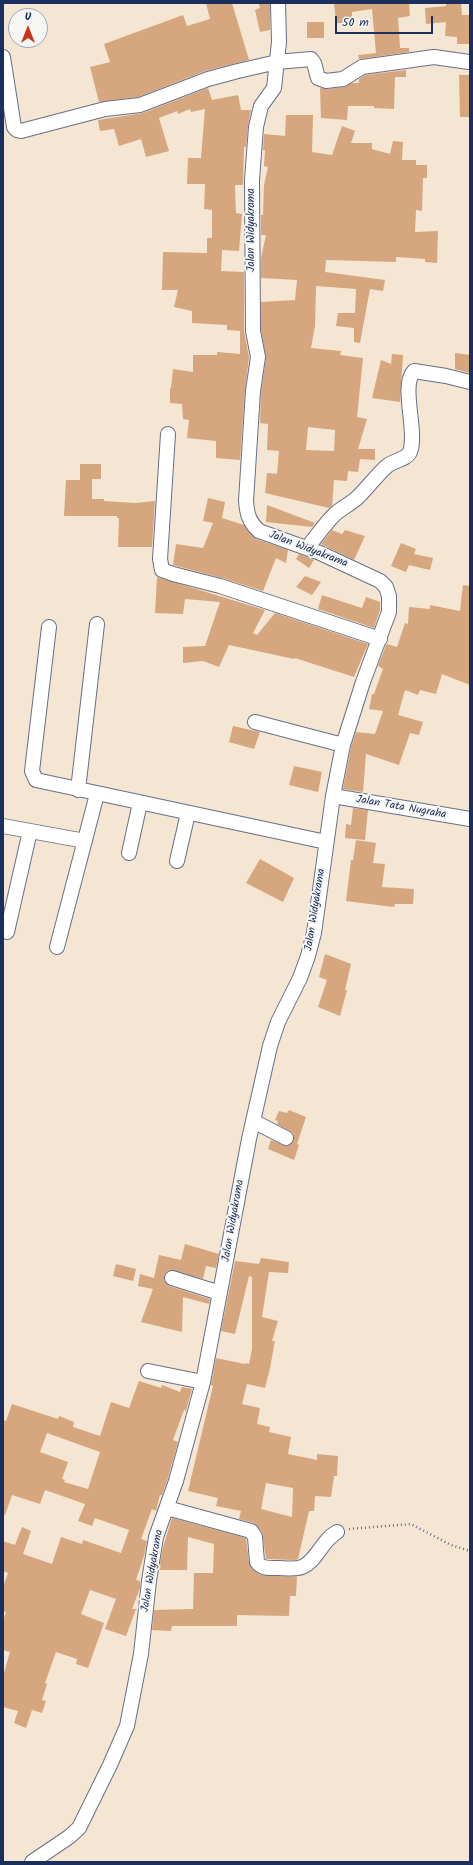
<!DOCTYPE html>
<html>
<head>
<meta charset="utf-8">
<style>
	body { margin:0 }
	#map { position:relative; width:473px; height:1865px; overflow:hidden; background:#f4e6d2; font-family:Kalam,sans-serif }
	canvas { display:block }
	.frame { position:absolute; inset:0; border:4px solid #1b2f5e; pointer-events:none }
	.north { position:absolute; left:8px; top:8px; width:40px; height:40px; box-sizing:border-box; background:#f6f6f2; border:1px solid #9ea6b7; border-radius:50%; rotate:0deg; font-size:11px; font-weight:700; line-height:16px; text-align:center; color:#1b2f5e }
	.north::after { content:''; display:block; margin:auto; width:14px; height:18px; background:#c8321e; clip-path:polygon(50% 0,100% 100%,50% 72%,0 100%) }
	.scale { position:absolute; left:335px; top:16px; width:98px; height:18px; box-sizing:border-box; border:2px solid #1b2f5e; border-top:0; padding-left:5px; font-size:12px; line-height:14px; white-space:nowrap; color:#1b2f5e; -webkit-text-stroke:3px #f6f6f2; paint-order:stroke }
</style>
</head>
<body>
<div id="map">
<canvas width="473" height="1865"></canvas>
<div class="frame"></div>
<div class="north">U</div>
<div class="scale">50 m</div>
</div>
<script>
const context = document.querySelector('canvas').getContext('2d');
context.lineJoin = 'round';
function paint(path, color) {
  context.fillStyle = color;
  context.fill(path, 'evenodd');
}
function stroke(path, color, width, dash) {
  context.strokeStyle = color;
  context.lineWidth = width;
  context.lineCap = dash ? 'butt' : 'round';
  context.setLineDash(dash || []);
  context.stroke(path);
}
function label(font, color, halo, rows, align = 'center') {
  context.font = font + ' Kalam,sans-serif';
  context.lineWidth = 4;
  context.setLineDash([]);
  context.textBaseline = 'middle';
  context.strokeStyle = halo;
  context.fillStyle = color;
  for (const [text, x, y, turn = 0] of rows) {
    context.save();
    context.translate(x, y);
    context.rotate((+turn || 0) * Math.PI / 180);
    context.textAlign = isNaN(turn) ? turn : align;
    if (halo) context.strokeText(text, 0, 0);
    context.fillText(text, 0, 0);
    context.restore();
  }
}
paint(new Path2D(`
	M206,3h26l17,57 -44,11 -67,26 -39,5 -9,-35 20,-5 -6,-18 79,-29 4,11 23,-7z
	M259,3h11v27l-10,2 -5,-22 5,-2z
	M334,3h75l1,13 -12,2 2,30h9v4l-50,7 -1,-4 18,-2 -4,-44 -20,3v11h-16z
	M446,3h15l1,12h8v29h-13v-7l-12,-1 1,-14 -20,2 -1,-16 21,-2z
	M307,22h17v16h-17z
	M406,70v7h-11l-1,32 -20,-1v-2h-26l-1,14 -26,-2 -1,-30 7,1 17,-2 8,-4h7v-4l6,-4z
	M459,75h11v42h-10z
	M208,88l4,12 26,-5 3,15h10l-3,16 -2,21h-2l-1,38h-8l1,28 6,1 -3,37 -17,-1 -1,21 23,1v59l5,26 -4,33 -5,70 -24,-2v-17l-29,-3 2,-18 -6,-1 -1,-15 -12,-1v-15h1l2,-19 20,3v-17h24v-3l23,2v-23l-13,-1v-5l-35,-2v-12l-18,-4 4,-17h-16l1,-38 44,1v-15h5v-28l-8,-1 1,-25h-18l1,-26h13l4,-49 -14,3 -1,-3 -12,5 -1,-3 -18,7 10,33 -23,6 -5,-18 -22,7 -5,-17 -14,2 -2,-11 45,-7z
	M286,115h27l-1,37 20,3 10,-29 13,5 -4,12h21v6l18,5 3,-13 10,1 -1,18h14v5h11v13h-4l-1,33 -6,-1 -1,22 23,-1 -1,32 -12,-1v-3l-29,-2v5l-70,-2 -1,12 60,8 -2,11 -13,-2 -10,54 -6,-1v-14l-18,-2 2,-13h17l1,-24 -40,-3 -1,40 -4,22 30,3 -1,4 23,3 -6,59 10,2 -9,30h17v11l-15,-1 -2,13 -10,-1 -1,10 -13,-1 -2,26 -3,2 -64,-15 2,-20 10,1 2,-23 -12,-1 1,-26 -8,-1 1,-31 5,-34 -5,-28v-28l34,-2 2,-20 -36,-2v-20l5,-23h-5v-20h2l1,-30 4,-18 -4,-1 1,-16h-2l1,-16 21,2zM308,427l27,3 -1,21 -28,-1z
	M455,353l15,2v18l-15,-4z
	M392,354l11,1 -3,47 -28,-4 9,-38 10,4z
	M80,464h21v15h-9v20h12v2l31,2 20,-2 -3,46h-34l1,-29h-2v-2h-53l2,-36h14z
	M208,498l17,4 -3,16 22,7 12,14 32,11 -2,13 -10,-5 -13,33 -41,-13 -49,-13 3,-21 27,4 10,-25 -10,-2z
	M267,505l48,18 -3,4 -46,-5z
	M332,530l10,4 3,-4 20,6 -11,24 -33,-16z
	M401,543l15,6 -2,5 19,4 -3,12 -21,-5 -3,7 -15,-6z
	M299,554l15,6 -5,8 -13,-9z
	M305,576l16,6 -9,13 -16,-8z
	M157,577l108,33 -12,23 4,2 18,-22 93,31 -14,33 -59,-19 -1,1 -65,-14 -10,22 -16,-6 -20,2v-16l22,-1 15,-44 -35,-3 -2,15 -28,-1z
	M463,585l7,1v99l-28,-11 -6,20 -16,-4 -2,5 -13,-5 -7,25 25,7 -4,13 -9,-2 -11,32 -33,-11 -3,38 -20,-3 8,-42 5,-15 19,2 8,-23 -14,-2 3,-15h2l9,-25 -5,-3 8,-21 1,-1 10,3 8,-24 3,1 1,-17 21,2v-4l30,6z
	M322,595l40,13 4,-11 14,5v8l-6,18 -56,-19z
	M233,726l27,6 -6,17 -25,-7z
	M294,766l28,6 -4,20 -29,-7z
	M353,808l15,2 -3,30 -20,-2 1,-14 5,1z
	M356,840l20,3 -3,20 12,1 -3,23 32,2 -1,15h-18l-1,3 -48,-6 5,-41h2z
	M260,859l34,19 -11,24 -37,-19z
	M325,954l26,10 -6,26h2l-7,26 -22,-9 9,-27 -8,-3z
	M289,1110l17,7 -9,27 2,1 -5,15 -26,-11 3,-9 15,6 7,-4 1,-4 -1,-5 -16,-9 1,-3 -3,-1 4,-9 8,2z
	M185,1244l34,10 -3,14 -10,-2 -3,13 -33,-9 -6,5v5l5,6 41,13 -1,5 -26,-7 -1,35 -41,-10 12,-33 -15,-3 2,-12 14,4 5,-23 22,5z
	M261,1258l28,4 -1,11 -19,-1 -7,45 16,4 -6,20h3l-5,27 -5,20 -18,-4 -5,20 18,4 -3,16 13,3 -1,5 22,5 -3,17 29,6v-6l21,2 -1,20h-3l-3,21 -16,-1 -1,15h-5l-11,48 -3,1 -29,-1 -4,-27 -8,-9 -15,-4 2,-8 -25,-5 2,-8 -30,-7 25,-105 -2,-1 5,-27 29,6 1,-1 3,1 3,-15v-72l-3,-1 -14,58 -14,-3 14,-70 24,3zM266,1483l27,5 -1,29 -31,-8z
	M116,1264l20,5 -3,12 -20,-5z
	M139,1381l22,7 1,-3 18,7 2,-5 10,2 -6,22 -2,-1 -11,30 5,2 -10,36 -6,17h-2l-4,16 -4,-2 -11,30 6,2 -3,15 -8,24 4,1v7l-8,21h4l-10,27 -21,-7 11,-30 -26,-9 -9,24 23,9 -16,45 -12,-4 1,-5 -21,-7 -11,31 2,1 -5,16 4,1 -4,12 -10,-3 -6,18 -12,-5 4,-12 -15,-4v-31l7,-24 -7,-2v-29l3,-9 -3,-1v-24l5,-14 -5,-2v-30l12,4 7,-18 9,4 -8,23 29,10 9,-27 21,7 1,-4 38,13 8,-23 -34,-12 -3,8 -14,-5 7,-17 -40,-14 -5,14 -28,-9 -7,20h-2v-95l3,1 6,-17 46,15 1,-3 15,6 -1,5 27,9 11,-34 18,6zM47,1433l53,19 -12,37 -24,-7 1,-2 -3,-1 6,-17 -28,-10z
	M172,1518l74,20 3,25 4,7 7,5 37,2 -1,19h-6l-1,20 -52,-1v11h-65l-1,5 -19,-1 2,-20 39,-1 1,-36h19l1,-29 -26,-7 -1,33h-28l4,-23z`), '#d6a67e');
const minor = new Path2D(`
	M3,57l11,70 3,3 4,1 84,-22 35,-4 68,-26 30,-8 39,-9 34,-3 3,4 4,15 8,3 17,-2 19,-12 72,-10 35,5
	M168,434l-8,125 2,11 11,4 47,12 160,53
	M307,548c9,-11 17,-23 27,-33 7,-7 17,-11 24,-18 10,-10 19,-22 29,-31 7,-6 19,-6 23,-14 8,-20 -10,-66 4,-81l32,5 24,6
	M49,627l-17,144 4,9 290,62
	M255,722l88,23
	M78,790l19,-166
	M333,796l137,23
	M3,826l82,15
	M129,853l11,-50
	M177,861l11,-48
	M7,932l23,-101
	M57,947l40,-153
	M253,1121l33,17
	M172,1278l48,15
	M148,1371l55,11
	M167,1508l84,23 4,6 2,25c5,7 12,6 20,6 8,0 17,2 25,-1 15,-6 20,-27 35,-35
	M32,1862l37,-25 10,-9 31,-63 17,-39 14,-72 8,-73 7,-44 20,-56 27,-99 46,-243 21,-93 8,-24 22,-44 8,-22 6,-23 19,-137 10,-51 20,-63 26,-70v-16l-3,-9 -6,-6 -60,-28 -61,-22c-10,-9 -12,-17 -13,-30l7,-110 5,-34 -5,-26 -1,-151 4,-53 5,-21 13,-18 5,-46 -1,-39`);
stroke(minor, '#676f87', 16);
stroke(new Path2D(`
	M349,1529l62,-5 40,21 19,6`), '#676f87', 2.5, [1, 3]);
stroke(minor, '#fff', 14);
label('11px', '#1b2f5e', '#f6f6f2', [
	["Jalan Widyakrama",252,230,-90],
	["Jalan Widyakrama",308,550,21],
	["Jalan Tata Nugraha",401,808,10],
	["Jalan Widyakrama",316,910,-81],
	["Jalan Widyakrama",234,1221,-80],
	["Jalan Widyakrama",153,1571,-80]
]);
</script>
</body>
</html>
